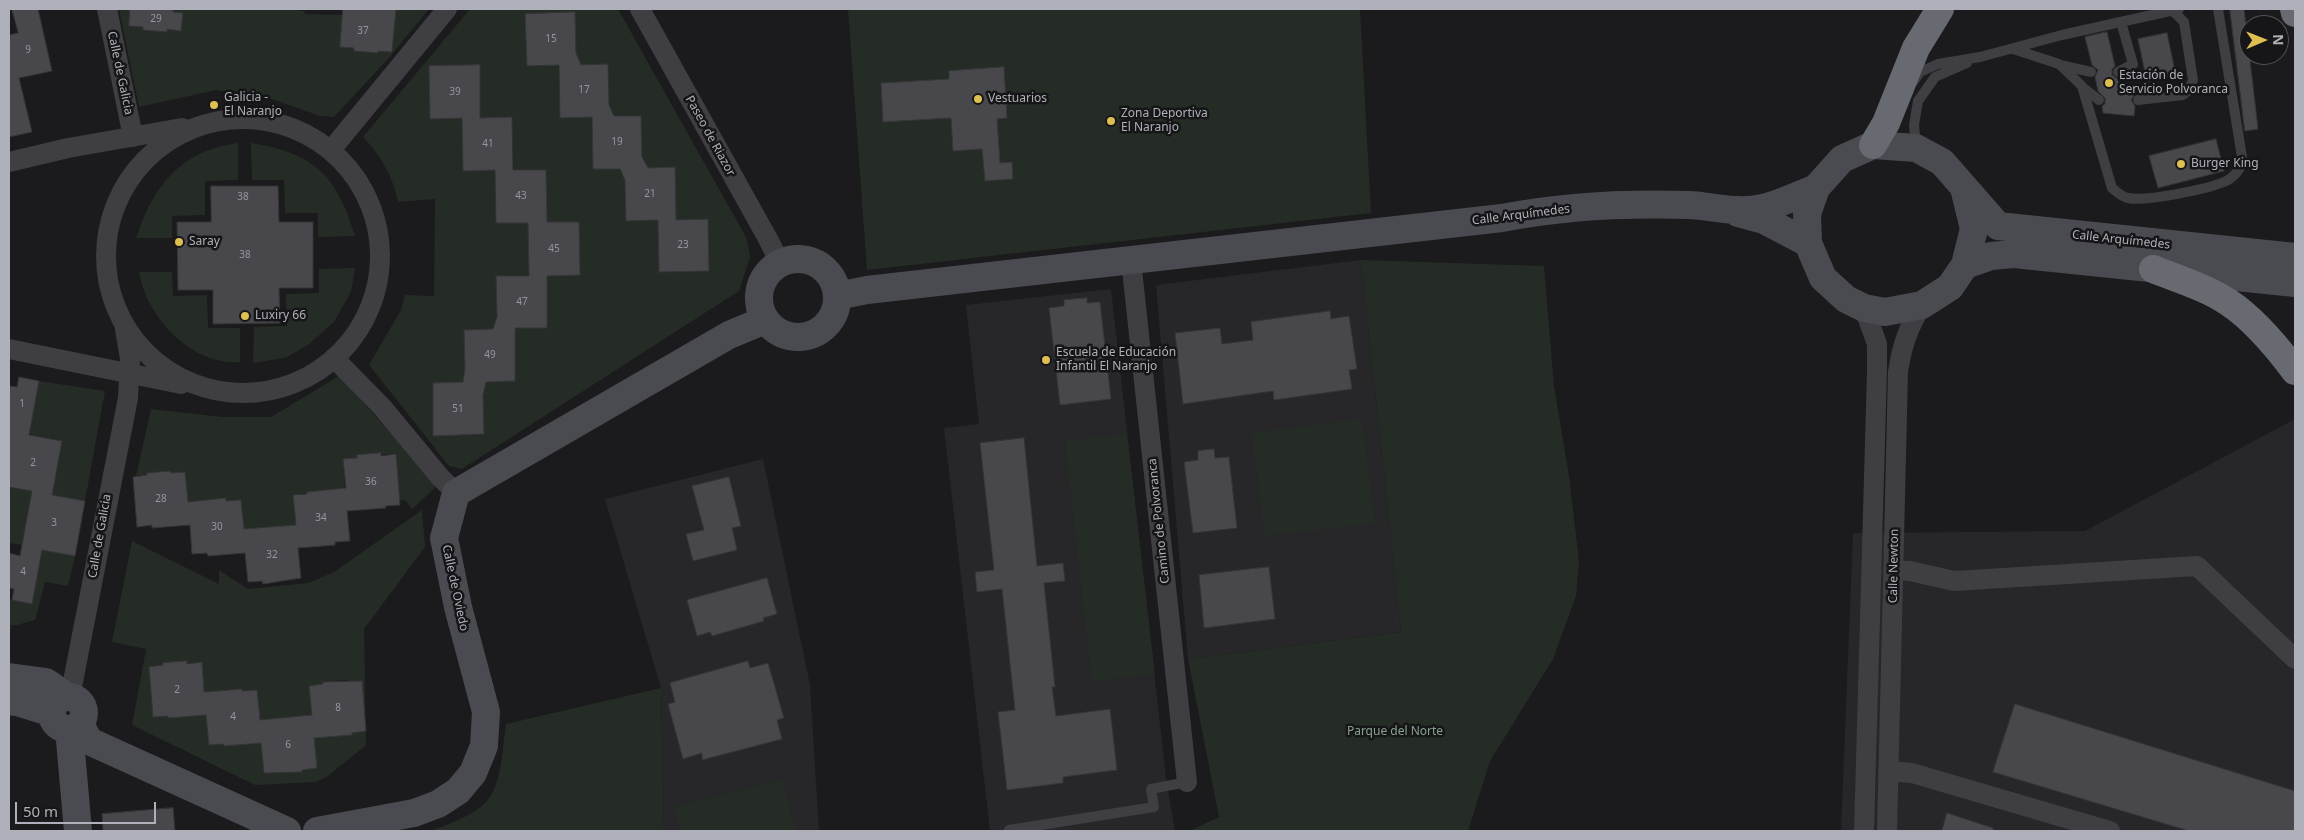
<!DOCTYPE html>
<html>
<head>
<meta charset="utf-8">
<style>
	body { margin:0 }
	#map { position:relative; width:2304px; height:840px; overflow:hidden; background:#1b1a1c; font-family:"Noto Sans",sans-serif }
	canvas { display:block }
	.frame { position:absolute; inset:0; border:10px solid #afb1ba; pointer-events:none }
	.north { position:absolute; left:2239px; top:15px; width:50px; height:50px; box-sizing:border-box; background:#161517; border:1px solid #535358; border-radius:50%; rotate:89deg; font-size:14px; font-weight:700; line-height:20px; text-align:center; color:#afb1ba }
	.north::after { content:''; display:block; margin:auto; width:18px; height:22px; background:#debf51; clip-path:polygon(50% 0,100% 100%,50% 72%,0 100%) }
	.scale { position:absolute; left:15px; top:802px; width:141px; height:22px; box-sizing:border-box; border:2px solid #afb1ba; border-top:0; padding-left:6px; font-size:15px; line-height:18px; white-space:nowrap; color:#afb1ba; -webkit-text-stroke:4px #161517; paint-order:stroke }
</style>
</head>
<body>
<div id="map">
<canvas width="2304" height="840"></canvas>
<div class="frame"></div>
<div class="north">N</div>
<div class="scale">50 m</div>
</div>
<script>
const context = document.querySelector('canvas').getContext('2d');
context.lineJoin = 'round';
function paint(path, color) {
  context.fillStyle = color;
  context.fill(path, 'evenodd');
}
function stroke(path, color, width, dash) {
  context.strokeStyle = color;
  context.lineWidth = width;
  context.lineCap = dash ? 'butt' : 'round';
  context.setLineDash(dash || []);
  context.stroke(path);
}
function label(font, color, halo, rows, align = 'center') {
  context.font = font + ' "Noto Sans",sans-serif';
  context.lineWidth = 5;
  context.setLineDash([]);
  context.textBaseline = 'middle';
  context.strokeStyle = halo;
  context.fillStyle = color;
  for (const [text, x, y, turn = 0] of rows) {
    context.save();
    context.translate(x, y);
    context.rotate((+turn || 0) * Math.PI / 180);
    context.textAlign = isNaN(turn) ? turn : align;
    if (halo) context.strokeText(text, 0, 0);
    context.fillText(text, 0, 0);
    context.restore();
  }
}
paint(new Path2D(`
	M1361,260l40,372 -213,27 -32,-374z
	M1111,289l55,489 9,53h-185l-46,-403 35,-4 -13,-119z
	M2295,419v412h-454l12,-298 232,-2z
	M763,459l47,226 9,146h-155l-3,-143 -56,-189z`), '#272729');
paint(new Path2D(`
	M119,9h11l-1,17 14,1v3l23,2 1,-3 14,1 2,-17 -10,-1v-3h117l14,2 1,3 47,1 -11,14 -1,18 14,1v3l24,2v-2l14,1 2,-18 -10,-1 1,-14h10l1,-10h33l-42,51 -53,57 -14,-1 -51,-18 -53,-8 -77,17z
	M470,9h148l129,230 3,18 -11,34 -277,178 -13,-3 -80,-101 32,-55 4,-15 29,1 1,-97 -37,3c-5,-25 -17,-47 -35,-65zM558,13h17l2,61 14,-9 17,-1 2,62 14,-10h17l2,61 33,52 14,-10h18l1,52 -18,1v-10h-14v10h-18l-1,-61 -33,-52 -32,10 -2,-62 -14,10h-17l-2,-62 -14,11h-17l-2,-52zM480,66v61l15,-9h17l2,62 33,52 13,-10h19l-32,43v63h-18l-14,-9v62h-17l-15,-9 1,62 -50,1 -1,-52h17l15,9v-62l17,-1 15,9 -1,-62h18l15,9 -1,-72 -14,10h-18l-1,-62 -14,9 -18,1 -1,-63z
	M848,9h512l11,204 -504,57z
	M238,143v37l-33,1v34l-33,1v22h-36c17,-52 45,-88 102,-95z
	M251,143c63,10 86,32 104,93l-37,1v-24h-33l-1,-33h-32z
	M1361,260l183,6 10,120 15,90 10,85 -3,35 -23,63 -63,102 -22,70h-278l29,-14 -31,-158 213,-27z
	M355,268l-4,24 -17,30 -26,23 -23,13 -32,5 1,-36 33,-1 -1,-32 33,-1v-24z
	M139,272h33l1,24 34,-1 1,33h32v34c-48,4 -94,-45 -101,-90z
	M339,376l99,109 -26,24 -7,-9h-6l-4,-46 -38,1v3l-14,1 2,32 -14,-1 -38,5 3,33 -62,5 9,-15 -2,-18 -15,1v-2l-48,6 9,-15 -2,-18 -14,1 -1,-2 -23,2v2l-11,1 15,-67 72,8h48z
	M39,381l66,10 -20,110 -33,-6 10,-54 -33,-7z
	M1362,419l13,104 -110,13 -13,-103z
	M1127,434l28,240 -63,7 -27,-240z
	M9,487l23,4 -10,54 -13,-2z
	M422,510l3,37 -61,82 2,116 -38,31 -12,6 -61,3 -123,-60 14,-76 -34,-7 20,-101 87,43v-14l29,19 60,-6 26,-11zM186,661l1,3 14,-2 -6,33 24,-4 38,-1 2,18 -9,15 72,-6 -11,-14 -2,-17 14,-2v-2l24,-2 8,34 10,-1 1,18 -14,2 -1,2 -47,2 -2,35 -38,1 -2,-19 9,-14 -47,6 -1,-2 -14,1 -2,-19 9,-14 -48,6v-2l-15,1 -4,-50 14,-2v-2z
	M44,539l31,17 -7,30 -23,-4 -10,38 -18,5h-6l-2,16v-42l23,4z
	M661,688l3,143h-233c18,-7 37,-14 52,-26 20,-18 19,-57 23,-81z
	M782,780l14,51h-115l-7,-24z`), '#252c26');
const building = new Path2D(`
	M12,9h26l14,62 -33,7 13,54 -23,5v-102l9,-2z
	M130,9h43v3l10,1 -2,18 -14,-2v3l-24,-2v-3l-14,-1z
	M343,9h53l-4,43 -14,-1v2l-24,-2v-3l-14,-1z
	M2230,9h14l14,120 -13,2z
	M575,12l1,41 5,12 27,-1 1,41 5,11h27l1,41 6,11 27,-1 1,53 32,-1 1,52 -50,1 -1,-52 -32,1 -1,-41 -5,-11h-27l-1,-52 -32,1 -1,-53 -32,1 -2,-52z
	M2107,32l8,34 -3,3v6l6,4 3,13 14,2 -4,6 4,6 -1,10 -31,-3 -1,-7 3,-2v-6l-7,-7 -3,-14 3,-7 -6,-5 -7,-28z
	M2167,33l9,43 -29,6 -9,-43z
	M480,65v53l32,-1 1,53h33l1,52h32l1,53 -33,1v52h-32v53l-29,1 -3,13 1,39 -51,2v-53l30,-1 2,-13 -1,-39 29,-1 4,-12 -1,-41h33l-1,-53h-32l-1,-53 -32,1 -1,-53 -32,1 -1,-53z
	M1004,67l3,51 -10,1 3,44 12,-1 1,17 -28,2 -3,-32 -29,2 -2,-33 -68,4 -2,-39 68,-4v-8z
	M2216,139l8,32 -66,17 -9,-32z
	M211,186h67l1,36h34v66h-34l1,35 -67,1v-34h-35l-1,-68h34z
	M1087,298v5l13,-1 11,97 -51,6 -11,-97 15,-2v-6z
	M1330,311l1,8 18,-3 8,53 -8,1 3,19 -78,11 -1,-9 -90,13 -8,-71 45,-5 2,16 31,-4 -2,-18z
	M19,377l20,4 -10,54 33,6 -10,54 33,6 -10,55 -33,-6 -10,54 -20,-4 2,-11 -5,-1v-35l11,3 12,-65 -23,-4v-101l8,1z
	M1024,438l13,128 26,-3 2,18 -21,2 11,104h-3l4,29 54,-7 7,61 -54,7v6l-56,7 -9,-78 17,-2 -13,-121 -25,3 -2,-20 19,-2 -14,-127z
	M1214,449l1,9 14,-1 8,71 -44,5 -9,-71 14,-2v-9z
	M381,453v3l15,-2 4,51 -15,1 1,2 -39,3 3,30 -15,1v3l-37,3 3,30 -38,6 -1,-3 -14,1 -3,-29 -37,3 -1,-3 -15,1 -2,-29 -38,3v-3l-15,2 -4,-50 14,-2v-2l23,-2 1,2 14,-1 3,30 38,-4v3l15,-1 3,29 52,-4 -3,-30 14,-1v-2l39,-4 -3,-29 14,-1v-3z
	M729,477l12,49 -9,2 5,22 -44,11 -7,-27 18,-4 -12,-44z
	M1269,567l6,52 -71,9 -5,-53z
	M767,578l10,36 -14,4 1,3 -52,15 -2,-4 -13,4 -10,-36z
	M187,661v3l15,-2 2,30 38,-3v2l15,-1 3,30 52,-5 -3,-29 14,-2v-2l39,-1 4,50 -14,2v2l-38,3 3,30 -15,2v2l-38,1 -3,-30 -37,3 -1,-2 -14,1 -3,-30 -38,3v-2l-15,1 -4,-50 14,-2v-2z
	M748,661l2,7 18,-5 16,55 -7,2 5,19 -80,21v-7l-19,6 -15,-55 7,-2 -5,-19z
	M2015,704l280,87v40h-106l-196,-59z
	M173,808l2,23h-72l-1,-17z
	M1947,813l46,15v3h-51z`);
paint(building, '#48484c');
stroke(building, '#353538', 1);
stroke(new Path2D(`
	M2013,49l46,15 23,22 30,102c5,4 10,9 16,10 18,4 79,-9 96,-16 10,-4 14,-11 19,-19l-25,-154
	M2060,65l31,7
	M2118,72l15,-8 -12,-42
	M1914,81l6,-9 18,-8 42,-7 82,-22 117,-26
	M2082,87l17,13
	M2138,100l45,-5 6,-5 4,-10 -9,-58 -12,-12
	M1916,146l-2,-21 4,-24 17,-24 32,-14
	M1009,830l145,-23 -3,-18 36,-7`), '#3e3e43', 10);
stroke(new Path2D(`
	M107,9l26,128
	M640,9l128,230 12,24
	M106 256a137 137 0 1 1 274 0a137 137 0 1 1-274 0Z
	M331,150l116,-141
	M9,162l59,-14 114,-20
	M1131,260l56,522
	M1864,308l13,36v27l-13,460
	M9,349l172,35
	M334,358l48,49 58,70 16,16
	M1894,570l16,1 44,10 243,-15 98,93
	M70,697l58,-299 2,-39 -5,-30
	M1888,771l24,2 198,58
	M1887,831l11,-459c4,-27 10,-44 24,-67`), '#3e3e43', 20);
stroke(new Path2D(`
	M1964,188l10,41 -9,36 -15,22 -28,18 -37,7 -21,-4 -18,-9 -23,-21 -15,-35 -1,-29 9,-26 26,-29 31,-14 43,3 26,14 56,64 297,31
	M1738,213l26,7 44,23
	M759 298a39 39 0 1 1 78 0a39 39 0 1 1-78 0Z
	M1965,265l26,-9 23,-2 281,29
	M837,296l30,-6 635,-72c61,-12 125,-15 187,-13 24,1 49,9 73,3 18,-4 36,-13 54,-20
	M9,677l37,5 22,15
	M52 713a16 16 0 1 1 32 0a16 16 0 1 1-32 0Z
	M9,701l8,1 35,11
	M80,724l9,17 198,90
	M69,729l9,102
	M317,831l97,-18 24,-9 20,-13 15,-18 11,-27 2,-34 -28,-105 -14,-69 12,-45 273,-158 36,-15`), '#4a4b51', 28);
stroke(new Path2D(`
	M2294,9l1,4
	M1873,145l13,-22 30,-75 24,-39
	M2153,269c25,10 52,18 75,33 26,17 49,45 67,69`), '#686a71', 28);
for (const [x, y, r, color] of [
	[2109,83,5,"#debf51"],
	[978,99,5,"#debf51"],
	[214,105,5,"#debf51"],
	[1111,121,5,"#debf51"],
	[2181,164,5,"#debf51"],
	[179,242,5,"#debf51"],
	[245,316,5,"#debf51"],
	[1046,360,5,"#debf51"]
]) {
  const dot = new Path2D();
  dot.arc(x, y, r, 0, 2 * Math.PI);
  context.fillStyle = color;
  context.fill(dot);
  stroke(dot, '#161517', 2);
}
label('10px', '#95979e', null, [
	["29",156,19],
	["37",363,31],
	["15",551,39],
	["9",28,50],
	["17",584,90],
	["39",455,92],
	["19",617,142],
	["41",488,144],
	["21",650,194],
	["43",521,196],
	["38",243,197],
	["23",683,245],
	["45",554,249],
	["38",245,255],
	["47",522,302],
	["49",490,355],
	["1",22,404],
	["51",458,409],
	["2",33,463],
	["36",371,482],
	["28",161,499],
	["34",321,518],
	["3",54,523],
	["30",217,527],
	["32",272,555],
	["4",23,572],
	["2",177,690],
	["8",338,708],
	["4",233,717],
	["6",288,745]
]);
label('12px', '#afb1ba', '#161517', [
	["Calle de Galicia",120,73,78],
	["Paseo de Riazor",710,136,61],
	["Calle Arquímedes",1521,215,-7],
	["Calle Arquímedes",2121,240,6],
	["Camino de Polvoranca",1159,521,-96],
	["Calle de Galicia",100,536,-80],
	["Calle Newton",1894,566,-89],
	["Calle de Oviedo",455,588,78]
]);
label('12px', '#afb1ba', '#161517', [
	["Estación de",2119,76],
	["Servicio Polvoranca",2119,90],
	["Galicia -",224,98],
	["El Naranjo",224,112],
	["Vestuarios",988,99],
	["Zona Deportiva",1121,114],
	["El Naranjo",1121,128],
	["Burger King",2191,164],
	["Saray",189,242],
	["Luxiry 66",255,316],
	["Escuela de Educación",1056,353],
	["Infantil El Naranjo",1056,367]
], 'left');
label('12px', '#88a38d', '#161517', [
	["Parque del Norte",1395,732]
]);
</script>
</body>
</html>
